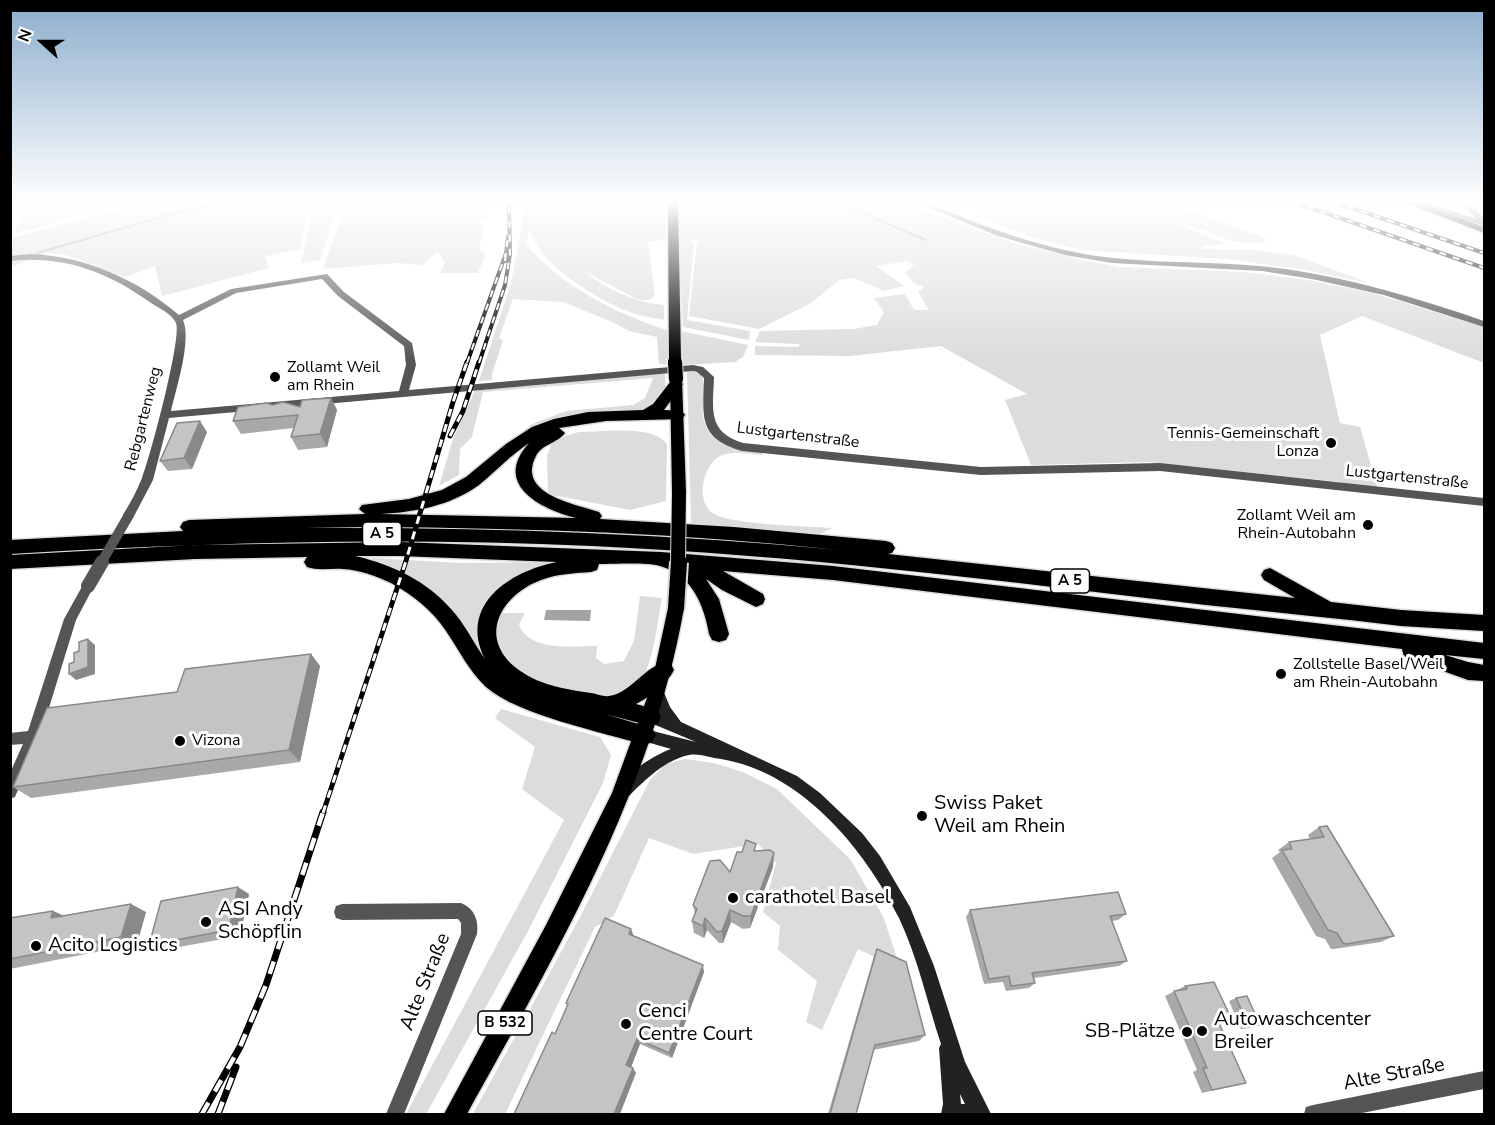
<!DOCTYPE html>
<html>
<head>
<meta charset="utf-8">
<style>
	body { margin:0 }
	#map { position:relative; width:1495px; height:1125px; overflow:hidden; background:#fff; font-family:"Nunito Sans",sans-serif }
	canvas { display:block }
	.frame { position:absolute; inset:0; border:12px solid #000; pointer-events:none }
	.north { position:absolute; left:12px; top:12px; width:60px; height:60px; -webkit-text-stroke:4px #fff; paint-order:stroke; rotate:291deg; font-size:16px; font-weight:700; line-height:24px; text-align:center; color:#000 }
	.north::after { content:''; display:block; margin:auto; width:21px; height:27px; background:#000; clip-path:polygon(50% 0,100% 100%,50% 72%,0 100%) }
</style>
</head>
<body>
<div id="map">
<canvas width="1495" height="1125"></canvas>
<div class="frame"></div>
<div class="north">N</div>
</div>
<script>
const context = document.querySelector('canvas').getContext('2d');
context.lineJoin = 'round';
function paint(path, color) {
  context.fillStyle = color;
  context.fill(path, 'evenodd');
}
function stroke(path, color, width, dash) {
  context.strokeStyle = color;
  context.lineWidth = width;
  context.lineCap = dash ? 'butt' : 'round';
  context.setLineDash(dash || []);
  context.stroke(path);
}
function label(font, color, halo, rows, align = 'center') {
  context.font = font + ' "Nunito Sans",sans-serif';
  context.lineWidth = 6;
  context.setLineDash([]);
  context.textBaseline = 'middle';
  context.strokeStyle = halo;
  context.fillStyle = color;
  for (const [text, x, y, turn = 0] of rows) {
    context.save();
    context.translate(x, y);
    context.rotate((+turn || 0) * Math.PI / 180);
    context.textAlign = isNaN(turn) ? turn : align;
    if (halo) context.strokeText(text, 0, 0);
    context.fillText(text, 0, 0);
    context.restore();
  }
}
paint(new Path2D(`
	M112,202l1,3 -99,29 13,-31z
	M142,203h347l-2,16 -8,1 5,8 -5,22 6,5 -7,18h-38l5,-10 -7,-11 -16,13 -24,-2 -75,6 20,-58 -36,4 -6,34 -36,7 4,12 -107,28 -7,-30 -30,11 -58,-22 -19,-2 -37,14v-29z
	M526,203h139l1,36 -18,3 7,53c-4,6 -11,6 -18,4l-55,-29c24,19 51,32 82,35v15c-15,-3 -31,-6 -45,-12 -29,-14 -81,-45 -89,-78l-4,14c37,44 90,69 143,87v27l-3,1 1,5h-8l-2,-27 -28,-6 -19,-10 -47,-19 -50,-3 -14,39 4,2 -11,34v6l-13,1 32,-98z
	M678,203h227l109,40 66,16 39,8 126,5 63,8 65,13 111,34v36l-122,-47 -42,19 20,88 20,4 18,63 -27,-3 -10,-5 -193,-20 -117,3 -26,-65 22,-6 -86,-48 -91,10 -95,-1v-9l43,1 2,-3 -45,-2 5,-11 93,-2 24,-4 7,-13 -10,-14 31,-4 9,16h15l-11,-18 6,-5 -10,-4 -9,-11 9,-7 -7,-4 -31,5 28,20 -20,5 -30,-13 -15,2 -28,23 -52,26 -70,-13 8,-74 10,1 -24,-5 11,5 -7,77 63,11 -1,9 -66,-13z
	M978,203h193l98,37c-33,12 -61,-12 -92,-18l-1,2 46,18v2l-21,2 1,3 51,1 41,5 75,28 -63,-13 -79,-11 -146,-9 -50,-13 -55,-21z
	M335,214l-15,46 -19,3 10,-47z
	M681,331l67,14 -5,12 -8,5 -52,3z
	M692,371l9,3c6,14 1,28 2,42 4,30 36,33 60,36l-1,3c-12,-1 -30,-5 -42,1 -18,10 -26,49 -4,59 22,10 89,11 116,13l-12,6 -129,-10 -4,-152z
	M665,373v15l-11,17 -10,4 -72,5 -16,4 -34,14 10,-8 34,-13 67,-6 12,-7 8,-20 -170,14 -11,45 -12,12 -1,26 -20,11 14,-47 22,-49z
	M579,432c24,0 74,-8 88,12l-1,57 -36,9 -82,-16 -1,-38 6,-16z
	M373,558l88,5 90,-1 1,4 -61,35 7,77 -29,-39 -100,-79z
	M640,596l22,2c-4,20 -9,71 -23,84 -8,7 -23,14 -34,15 -22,3 -77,-18 -94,-34 -8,-8 -12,-22 -17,-32l6,-18h25l-6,11c9,28 54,22 78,22l-1,12 8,6 20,-3 10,-20z
	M501,709l99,28 11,18 -8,28 -76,150 -101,181h-20l158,-294 -42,-31 13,-42 -40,-29z
	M685,759l29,4 29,9 34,17 73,70 33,57 18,54 -43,-21 -36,81 -16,-8 11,-41 -39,-31 2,-24 -17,-14 13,-49 -18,-19 -65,10 -44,-16 -35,78 -19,11 -90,187h-32l106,-195 71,-139 15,-16z`), '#dcdcdc');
paint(new Path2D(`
	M546,610h45l-1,11 -46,-1z`), '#a3a3a3');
stroke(new Path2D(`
	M836,202l90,38
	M37,253l145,-42 46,-9`), '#a3a3a3', 2);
const primary = new Path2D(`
	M668,202h10l3,157 -6,4 -6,-4z
	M1404,202h14l66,25v6z
	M676,375l6,4 4,113 -7,5 -7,-5 -2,-113z
	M676,602l6,1 2,5c-32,183 -128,346 -217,506h-23l102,-189 66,-132 39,-106 17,-79 2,-5z`);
const motorway = new Path2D(`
	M676,379l7,5 -19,26 18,1 3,4 -3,4 -76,2 -47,7 6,5c-7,10 -23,11 -29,23 -20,38 39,48 63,56l3,4 -2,3 134,8 152,14 6,2 3,5 -3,5 -4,1 407,44 -31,-18 -3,-5 3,-5 6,-2 61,34 70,8 83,5v16l-83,-5c-65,-8 -130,-14 -195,-21 -204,-24 -408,-50 -614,-59 -194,-9 -388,-4 -582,8v-14l173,-9 -3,-4 3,-5 6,-2 176,-6 -6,-5 3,-4 47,-6 33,-9 24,-13 40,-33 26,-17 22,-8 34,-7 55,-2 10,-6 18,-23zM529,443c-37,41 11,66 47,75l-195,-4c34,-2 69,-8 98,-29 17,-14 32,-30 50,-42zM370,527c156,1 313,6 469,23 -178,-17 -356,-23 -534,-22z
	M399,542l262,10 172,14 651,77v16l-39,-4 23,7 16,3v16l-16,-1 -64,-23 -2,-8 -569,-69 -110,-9 40,23 2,5 -2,5 -7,3 -34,-17 -16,-11 13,20 10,35 -3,6 -7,2 -7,-2 -3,-6c-5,-29 -17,-59 -49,-68 -13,-4 -45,-2 -61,-2l-2,6 -6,2c-16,1 -34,2 -50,8 -38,14 -64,55 -26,87 22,18 49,22 76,26 6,1 13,4 18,3 23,-2 42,-39 62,-32l3,6c-7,14 -24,27 -38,34l22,6 3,7 -3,7 -7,2 -46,-12 47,14 4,7 -4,7 -7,3c-43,-13 -127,-30 -159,-58 -17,-16 -27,-37 -40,-56 -13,-20 -33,-36 -55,-48 -15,-7 -31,-13 -48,-14 -12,-1 -25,2 -36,-2l-3,-5 3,-5 -112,2 -185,10v-14l185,-10zM355,556h44l158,6c-47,9 -99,43 -72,97 -12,-17 -20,-35 -34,-50 -24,-28 -60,-45 -96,-53z`);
stroke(primary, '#dbdbdb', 3);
stroke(motorway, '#dbdbdb', 3);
paint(new Path2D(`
	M915,202h11c60,26 122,49 187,56 58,6 116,3 173,11 68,10 134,30 198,52v6l-100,-32 -72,-16 -50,-8 -150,-8 -47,-8 -67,-19z
	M1415,202h12l49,17 -15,-17h8l15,16v8z
	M30,254c55,2 107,25 149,61l52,-26 96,-15 17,18 68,51 4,22 -7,25 284,-25 10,2 11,10c-1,32 -7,55 29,66l238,24 179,-4 324,35v8l-324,-35 -179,4 -239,-24c-44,-13 -39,-34 -38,-73l-7,-6 -4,-1 -524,47 -16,62 -20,38 -4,1 -6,-4c7,-12 14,-24 19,-37 8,-20 40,-140 34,-155 -4,-9 -17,-15 -25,-20 -43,-31 -88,-48 -141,-42v-5zM322,279l16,17 66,50 2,19 -7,26 -228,20c5,-22 21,-71 12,-91l53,-27z
	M88,581l4,2 2,3 -18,34 -36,117 -25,60 -5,2v-26l13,-29 -13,1v-12l18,-2 36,-112 20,-36z
	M461,903c13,5 18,17 16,31l-73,180h-18l75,-180v-11l-3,-4 -116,1 -6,-2 -2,-6 2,-6 6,-2z
	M1484,1071v18l-127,25h-53l2,-7 7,-2z`), '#555');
paint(new Path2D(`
	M658,688l5,2 7,17 11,15 116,54 23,17 42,40 18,23 30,51 24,59 31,96 26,52h-50l2,-10 -4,-56 2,-4c-14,-42 -23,-86 -42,-126 -35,-70 -98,-146 -178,-159 -10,-1 -22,-6 -32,-4 -24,5 -43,24 -60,41l-5,2 -5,-2 -2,-5c7,-17 37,-36 54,-42l-31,-9 -2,-5 2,-5 5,-1 51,13 -50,-21 -2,-4 2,-4 5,-2 8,3 -8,-20 2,-4zM960,1094l5,10h-4z`), '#222');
paint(primary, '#000');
paint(motorway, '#000');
const railFar2 = new Path2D(`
	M1294,202l190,66
	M1334,202l150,51
	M505,261l3,-24
	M467,363l39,-110
	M479,363l26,-78 5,-31 -1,-52`);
const railFar1 = new Path2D(`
	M450,436l13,-25 16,-49
	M323,813l82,-249 48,-162 14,-40`);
const rail = new Path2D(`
	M202,1114l38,-67 26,-62 57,-173
	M218,1114l18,-47`);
stroke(railFar2, '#000', 4);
stroke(railFar1, '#000', 5);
stroke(rail, '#000', 7);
stroke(railFar2, '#fff', 2, [7]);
stroke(railFar1, '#fff', 3, [8]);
stroke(rail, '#fff', 4.5, [13]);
const primaryBridgeFar2 = new Path2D(`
	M675,359v4`);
const primaryBridgeFar1 = new Path2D(`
	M675,362l1,17
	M678,563l1,-71`);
const primaryBridge = new Path2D(`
	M676,608l3,-46`);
stroke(primaryBridgeFar2, '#dbdbdb', 13, []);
stroke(primaryBridgeFar1, '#dbdbdb', 16, []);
stroke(primaryBridge, '#dbdbdb', 20, []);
stroke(new Path2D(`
	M101,563l28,-48`), '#555', 10);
stroke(new Path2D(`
	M88,586l14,-24`), '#555', 14);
stroke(primaryBridgeFar2, '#000', 10);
stroke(primaryBridgeFar1, '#000', 14);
stroke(primaryBridge, '#000', 16);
paint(new Path2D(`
	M331,398l6,12 -10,37 -29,3 -7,-13 2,-9 -52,6 -8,-13 40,-16 27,2z
	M207,432l-15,37 -24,2 -8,-10z
	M311,654l9,12 -20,96 -269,36 -18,-11 164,-95z
	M1319,827l75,109 -13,6 -47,7h-3l-6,-10 -9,-3 -44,-78 8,-6 -2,-2 11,-8 21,-3 -2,-4z
	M756,851l18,2 -1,14 -23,61 -7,1 -12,-7 -8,21h-4l-12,-13 -3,8 -10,-5 -2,-12 3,-7 -2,-9 37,-33z
	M249,894l-9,42 -78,14 -13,-5z
	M970,910l156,4 -8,6 -6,1 15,40 -8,5 -85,12 1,5 -6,5 -23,3 -3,-9 -19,2 -18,-67z
	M53,911l11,5 82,-4 -9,32 -127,25v-51z
	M631,929l3,8 70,35 -32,86 -32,-14 -9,23 5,6 -81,-39 13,-28 -2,-3z
	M877,949l48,86 -6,6 -46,9 -17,64h-28l46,-158z
	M1185,986l47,34 -12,5 26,58 -44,10 -9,-21 4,-2 -32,-74z
	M1236,998l24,27 -8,3 -11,1 -12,-28z`), '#a9a9a9');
paint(new Path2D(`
	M331,398l6,12 -10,37 -7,-13z
	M200,421l7,11 -15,37 -8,-11z
	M88,639l7,6v29l-19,6 -7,-6z
	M311,654l9,12 -20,96 -11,-12z
	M774,853l-1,14 -23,61 1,-12z
	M238,887l11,7 -9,42 -11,-6z
	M131,904l15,8 -9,32 -16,-7z
	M730,910l1,12 -8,21 -1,-12z
	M53,911l18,8 -20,-1z
	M705,918l2,12 -3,8 -1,-12z
	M631,929l3,8 -5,-3z
	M703,965l1,7 -32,86 -3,-5z
	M637,1039l3,5 -10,26 -4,-5z
	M633,1068l3,5 -16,41h-6z`), '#898989');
const building = new Path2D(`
	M331,398l-11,36 -29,3 7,-22 -65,6 5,-14 28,-4 7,2 10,-3 17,5 2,-7z
	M200,421l-16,37 -24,3 17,-38z
	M88,639v28l-19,7v-10l5,-2v-9l5,-2v-9z
	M311,654l-22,96 -276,37 34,-79 130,-16 8,-23z
	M1327,826l67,110 -48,8 -3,-1 -6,-10 -9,-3 -46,-80 10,-1 -3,-7 35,-5 -5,-10z
	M746,840l10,4 -2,7 16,-1 4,3 -23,63h-8l-13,-6 -8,21 -5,1 -12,-14 -2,8 -11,-5 5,-12 -4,-4 17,-44 10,-1 10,12 7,-20h5z
	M238,887l-9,43 -80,15 12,-44z
	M1118,892l8,22 -16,2 17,45 -95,12 3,10 -24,3 -2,-10 -20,3 -19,-69z
	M131,904l-10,33 -111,22v-41l43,-7 -2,7z
	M605,918l26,11 -2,5 74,31 -34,88 -32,-14 -11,26 7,3 -19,46h-100l38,-82 3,2 13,-30 -2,-1z
	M877,949l29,13 19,73 -50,10 -19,69h-26z
	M1214,982l18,38 -13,3 27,60 -34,7 -9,-22h4l-33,-77 13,-2 -2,-3z
	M1247,996l13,29 -11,1 -13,-28z`);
paint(building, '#c4c4c4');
stroke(building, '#898989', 1.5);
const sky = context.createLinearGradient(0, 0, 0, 360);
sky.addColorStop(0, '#8cadcc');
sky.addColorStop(0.56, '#fff');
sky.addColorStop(1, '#ffffff00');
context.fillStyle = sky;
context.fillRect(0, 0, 1495, 360);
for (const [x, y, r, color] of [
	[275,377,6,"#000"],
	[1331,443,6,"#000"],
	[1368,525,6,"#000"],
	[1281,674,6,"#000"],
	[180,741,6,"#000"],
	[922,816,6,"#000"],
	[733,898,6,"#000"],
	[206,922,6,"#000"],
	[36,946,6,"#000"],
	[626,1024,6,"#000"],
	[1202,1031,6,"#000"],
	[1187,1032,6,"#000"]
]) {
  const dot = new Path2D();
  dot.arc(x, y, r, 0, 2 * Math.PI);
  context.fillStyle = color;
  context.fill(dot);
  stroke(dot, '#fff', 2);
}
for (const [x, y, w] of [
	[382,534,39],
	[1070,581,39],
	[505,1023,54]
]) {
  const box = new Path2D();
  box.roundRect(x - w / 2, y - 12, w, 24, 4.5);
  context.fillStyle = '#fff';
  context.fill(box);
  stroke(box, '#000', 1.5);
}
label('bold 15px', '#000', null, [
	["A 5",382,534],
	["A 5",1070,581],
	["B 532",505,1023]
]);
label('16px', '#000', '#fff', [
	["Zollamt Weil",287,368],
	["am Rhein",287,386],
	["Tennis-Gemeinschaft",1319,434,"right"],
	["Lonza",1319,452,"right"],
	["Zollamt Weil am",1356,516,"right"],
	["Rhein-Autobahn",1356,534,"right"],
	["Zollstelle Basel/Weil",1293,665],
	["am Rhein-Autobahn",1293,683],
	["Vizona",192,741]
], 'left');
label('16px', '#000', '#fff', [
	["Rebgartenweg",144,419,-76],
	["Lustgartenstraße",798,436,7],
	["Lustgartenstraße",1407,478,6]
]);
label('20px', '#000', '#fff', [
	["Swiss Paket",934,804],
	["Weil am Rhein",934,827],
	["carathotel Basel",745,898],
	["ASI Andy",218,910],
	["Schöpflin",218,933],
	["Acito Logistics",48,946],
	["Cenci",638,1012],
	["Centre Court",638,1035],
	["Autowaschcenter",1214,1020],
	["Breiler",1214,1043],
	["SB-Plätze",1175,1032,"right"]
], 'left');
label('20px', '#000', '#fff', [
	["Alte Straße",426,982,-68],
	["Alte Straße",1394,1075,-11]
]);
</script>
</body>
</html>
